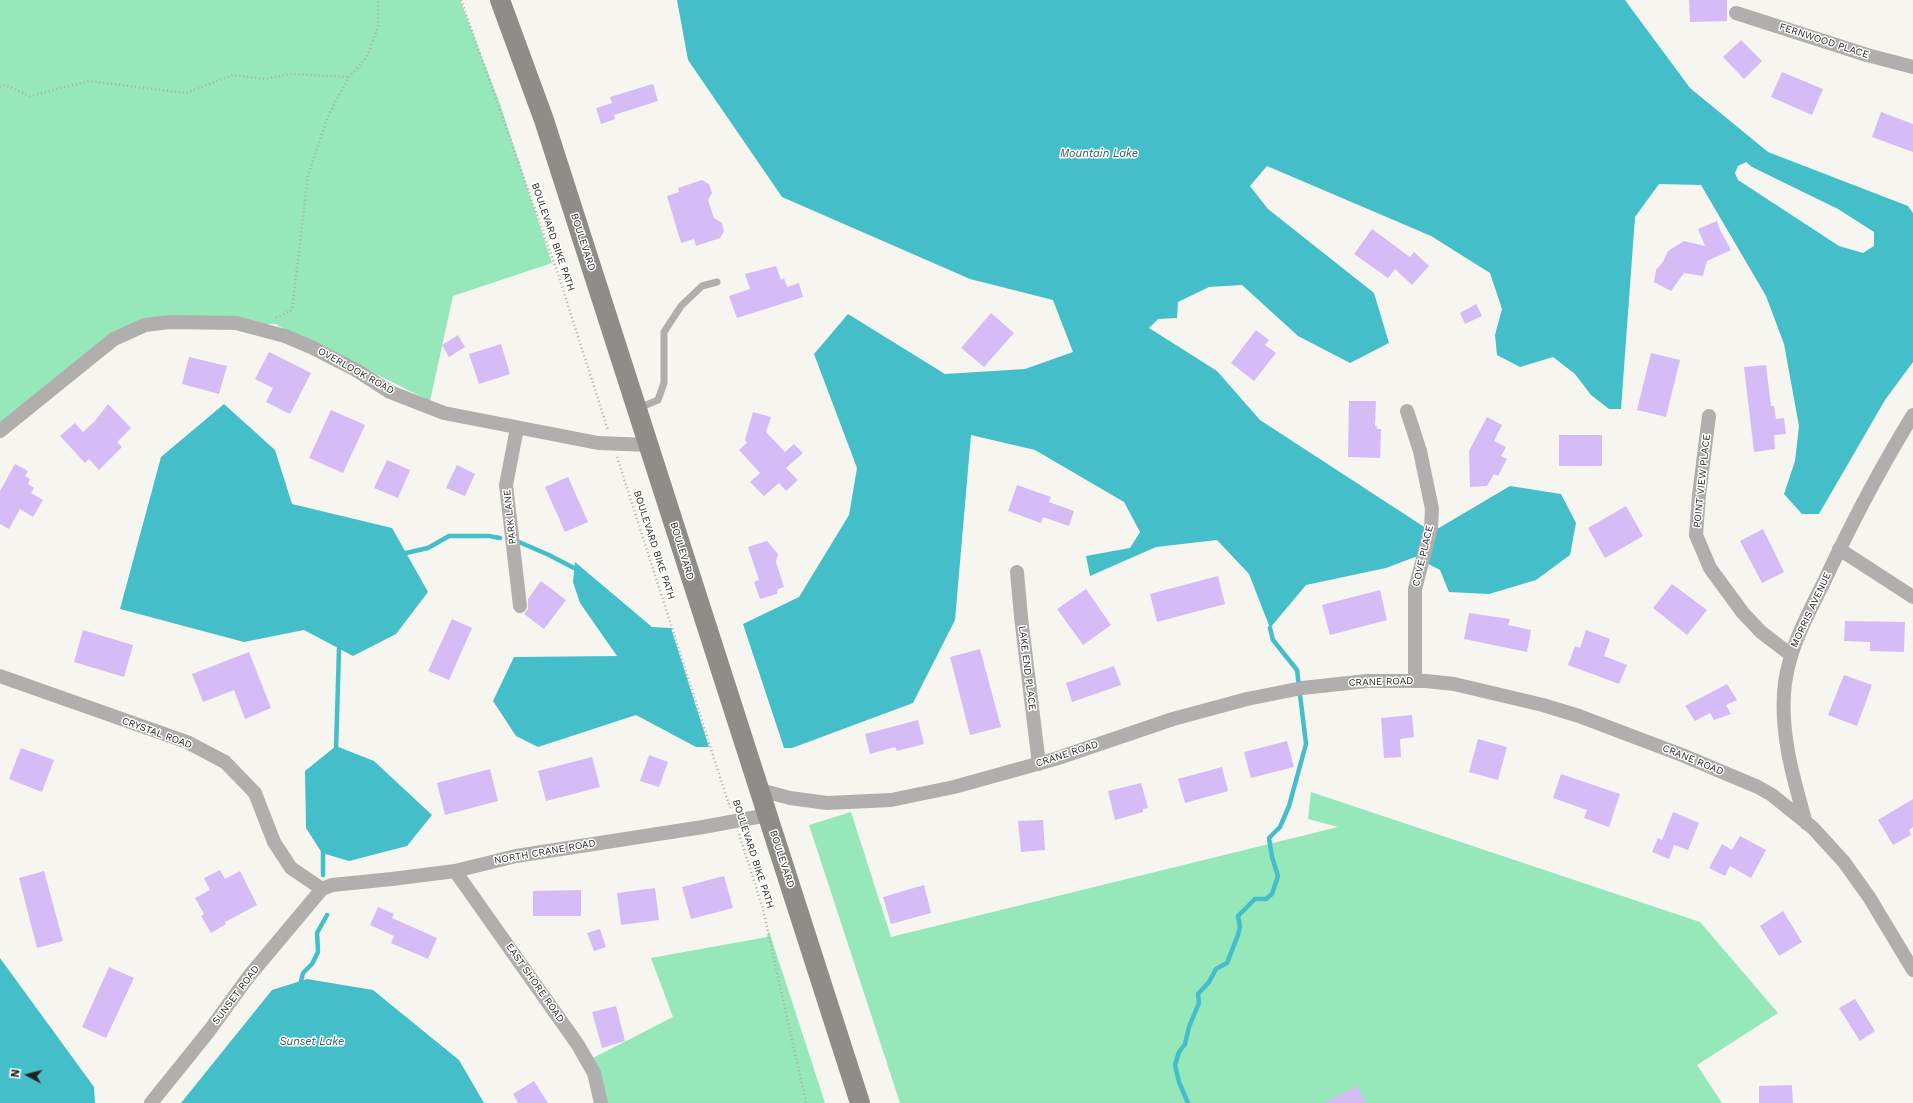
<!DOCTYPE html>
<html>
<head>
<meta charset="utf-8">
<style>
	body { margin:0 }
	#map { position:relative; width:1913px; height:1103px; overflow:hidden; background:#f7f5ef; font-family:"Work Sans",sans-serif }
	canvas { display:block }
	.north { position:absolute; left:8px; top:1055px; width:40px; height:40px; -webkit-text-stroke:3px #fff; paint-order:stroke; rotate:277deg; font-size:11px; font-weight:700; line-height:16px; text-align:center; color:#242321 }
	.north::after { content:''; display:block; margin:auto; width:14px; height:18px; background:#242321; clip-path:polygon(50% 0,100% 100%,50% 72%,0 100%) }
</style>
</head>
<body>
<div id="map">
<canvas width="1913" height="1103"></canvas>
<div class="north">N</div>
</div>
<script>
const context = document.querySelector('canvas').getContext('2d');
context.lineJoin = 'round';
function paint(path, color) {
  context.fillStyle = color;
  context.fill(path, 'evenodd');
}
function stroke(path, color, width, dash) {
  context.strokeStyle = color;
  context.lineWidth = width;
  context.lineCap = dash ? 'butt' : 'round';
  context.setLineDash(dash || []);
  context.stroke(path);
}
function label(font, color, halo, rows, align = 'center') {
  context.font = font + ' "Work Sans",sans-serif';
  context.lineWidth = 3;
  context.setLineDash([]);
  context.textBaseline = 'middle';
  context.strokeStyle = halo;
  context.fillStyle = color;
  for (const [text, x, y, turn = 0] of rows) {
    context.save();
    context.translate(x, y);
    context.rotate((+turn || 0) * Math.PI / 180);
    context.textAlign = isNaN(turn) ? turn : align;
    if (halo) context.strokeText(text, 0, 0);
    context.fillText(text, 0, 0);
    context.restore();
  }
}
paint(new Path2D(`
	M0,0h460l40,104 52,159 -99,33 -23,105 -155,-77 -145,2 -130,105z
	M1311,792l389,130 78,91 -81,52 25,38h-822l-91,-278 42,-13 40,125 447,-110 -30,-8z
	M769,931l56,172h-226l-10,-43 84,-43 -22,-59 116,-21z`), '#96e7ba');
paint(new Path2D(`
	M677,0h948l65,88 78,64 140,54 5,7v149l-28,38 -66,114h-17l-18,-20 11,-33 4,-35 -15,-82 -18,-48 -65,-111 -42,-1 -24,33 -14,192h-12l-18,-14 -16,-21 -22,-17 -33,10 -23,-12 -2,-20 7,-26 -12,-36 -59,-37 -164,-70 -17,20 18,23 106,84 15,50 -39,20 -52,-27 -56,-51 -33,2 -31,15 -1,16 -19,1 -9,9 68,43 43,49 172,112 78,-46 51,8 15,29 -6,32 -34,25 -47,14 -40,-2 -9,-22 -25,-13 -29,11 -80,17 -36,43 -21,-54 -32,-34 -61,7 -66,29 -4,-20 44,-8 10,-16 -16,-30 -89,-52 -64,-15 -16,185 -42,83 -121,45h-8l-41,-124 56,-27 50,-82 8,-47 -43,-114 34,-40 97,60 80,-5 48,-17 -20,-52 -83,-21 -188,-82 -94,-137zM1746,162l6,5 86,42 36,23v14l-11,7 -24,-7 -101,-66 -3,-7 3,-7z
	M224,404l51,46 17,54 100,24 36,64 -32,42 -43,22 -49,-26 -60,12 -124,-33 41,-152z
	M575,562l77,65 19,1 38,119h-13l-60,-32 -98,32 -22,-11 -23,-35 21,-44 103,-1 -37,-53 -7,-21z
	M336,746l38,15 58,54 -25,31 -58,15 -27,-8 -16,-25 -1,-57z
	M0,958l94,129 1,16h-95z
	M307,979l66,11 86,70 25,43h-303l91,-113z`), '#44bfca');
stroke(new Path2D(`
	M519,542l30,13 25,13
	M402,558l4,-5 22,-5 21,-12h40l11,2
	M336,750l3,-101 3,-4
	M323,875v-28
	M301,981l2,-8 9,-9 6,-12 -1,-19 10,-18
	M1188,1103l-9,-21 -4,-17 4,-13 6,-8 4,-17 10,-24 -1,-9 11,-12 7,-13 11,-6 11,-28 2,-8 -2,-11 17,-17h11l6,-5 6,-18 -6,-19 -3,-19 11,-11 9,-21 17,-62 -9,-74 -24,-30 -3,-12`), '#44bfca', 4.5);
paint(new Path2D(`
	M1689,0h38v21l-37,1z
	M1741,40l21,21 -18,18 -21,-22z
	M1782,72l41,17 -11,26 -41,-18z
	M653,84l5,17 -44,14 1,4 -14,5 -5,-16 16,-5 -2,-6z
	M1881,112l32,12v28l-41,-15z
	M702,180l7,4 3,9 -4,7 6,18 8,5 2,8 -4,7 -24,8 -2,-7 -13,4 -14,-47 12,-4 -1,-4z
	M1717,221l3,9 11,20 -24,11 -4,15 -19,-3 -13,18 -17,-9 2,-12 7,-8 5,-11 16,-10 21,5 -7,-17z
	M1372,229l38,28 4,-5 15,14 -17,19 -17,-16 -7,9 -34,-24z
	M776,266l5,14 3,-2 3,9 12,-4 4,14 -66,21 -8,-22 21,-7 -5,-15z
	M1476,304l6,12 -17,8 -5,-11z
	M991,313l23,20 -30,34 -23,-19z
	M1256,330l13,10 -4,5 11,8 -22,28 -23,-18z
	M458,335l7,12 -16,10 -7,-12z
	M501,344l9,30 -31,10 -10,-30z
	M269,352l42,21 -21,41 -24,-12 7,-14 -18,-9z
	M1651,353l29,7 -14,57 -29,-7z
	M189,357l38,9 -8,28 -37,-10z
	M1766,365l5,41h3l2,13 8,-1 2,16 -12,1 1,14 -21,3 -10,-85z
	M1349,401h27l-1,25h2v3h4l-1,29 -32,-1z
	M108,404l23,24 -14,14 5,5 -23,23 -10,-11 -4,4 -25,-27 15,-13 8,9 12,-11z
	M331,410l34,15 -22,48 -34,-15z
	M753,412l18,5 -5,15 19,20 9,-8 9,9 -17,15 12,12 -12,11 -7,-8 -15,13 -14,-14 10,-9 -21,-23 8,-7 -2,-3z
	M1487,417l15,8 -8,16 12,6 -5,9 6,3 -9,17 -4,-2 -7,12 -17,1 -1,-36z
	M1559,435h43v31h-43z
	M387,460l23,10 -12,28 -24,-10z
	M15,464l13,7 -3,5 5,3 -2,5 6,4 -3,5 12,7 -10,17 -13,-8 -11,20 -9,-5v-33z
	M457,465l18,9 -10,22 -19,-8z
	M568,477l20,45 -23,10 -20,-45z
	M1017,485l34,12 -2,5 25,9 -5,15 -26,-9 -2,6 -33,-12z
	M1626,506l17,30 -38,22 -17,-30z
	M1763,529l21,43 -22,11 -22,-42z
	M767,541l11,13 -2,8 8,25 -6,2 -1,5 -17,5 -6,-17 5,-2 -11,-33z
	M1218,576l7,28 -68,18 -7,-28z
	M541,581l25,19 -22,29 -20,-15 4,-5v-10z
	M1672,584l35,26 -20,25 -34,-27z
	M1086,589l25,36 -28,20 -26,-36z
	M1380,590l7,30 -57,15 -8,-30z
	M1469,613l41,6 -2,6 23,5 -4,22 -63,-13z
	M452,619l20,9 -23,52 -21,-9z
	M1845,621l60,1 -1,30 -34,-1v-9l-26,-1z
	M83,630l50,15 -9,32 -50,-15z
	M1586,630l24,9 -6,17 23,9 -8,19 -51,-19 7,-19 5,2z
	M980,649l21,78 -31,8 -20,-78z
	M249,652l22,56 -26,11 -11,-29 -31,12 -11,-28z
	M1114,666l7,19 -49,17 -6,-19z
	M1844,675l28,10 -15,41 -29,-11z
	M1727,684l10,16 -11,5 5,9 -17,6 -4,-7 -15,8 -10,-15z
	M1412,715l2,22 -14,2 1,18 -17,1 -3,-40z
	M918,720l6,24 -27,7 -2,-4 -25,7 -5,-20z
	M1478,739l29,8 -9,33 -29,-8z
	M1287,741l7,26 -43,11 -7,-26z
	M21,748l33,12 -12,32 -33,-13z
	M649,755l19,7 -9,25 -19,-6z
	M592,757l8,30 -54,14 -8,-30z
	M1222,767l6,24 -43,12 -7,-24z
	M490,769l8,32 -53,14 -8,-32z
	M1561,774l59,20 -11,33 -25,-9 3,-8 -34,-12z
	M1141,783l7,25 -5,1v3l-28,8 -7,-29z
	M1913,799v28l-4,3 2,5 -18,10 -15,-25z
	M1673,812l26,11 -11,27 -14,-5 -5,14 -17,-7 6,-14 4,2z
	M1043,820l2,30 -24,2 -3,-31z
	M1740,836l26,14 -15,28 -21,-12 -5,10 -16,-8 13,-24 10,6z
	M220,870l5,9 15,-8 17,34 -32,17 1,2 -15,9 -10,-17 3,-2 -9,-16 15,-8 -6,-12z
	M44,871l19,70 -26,7 -18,-70z
	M724,876l9,32 -42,11 -9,-32z
	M924,885l7,28 -40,11 -8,-27z
	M655,888l4,32 -38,5 -4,-32z
	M581,890v26h-48v-25z
	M378,907l16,7 -2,4 45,20 -9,21 -37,-16 3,-7 -24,-11z
	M1783,911l19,31 -23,14 -19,-30z
	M600,929l6,18 -12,4 -7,-18z
	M109,967l25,11 -28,60 -24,-11z
	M1855,999l20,32 -15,10 -21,-33z
	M616,1006l9,35 -23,7 -10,-36z
	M534,1081l14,22h-30l-5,-9z
	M1792,1085l1,18h-34v-17z
	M1357,1086l9,17h-42z`), '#d6bcf7');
stroke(new Path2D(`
	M461,0l97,274 50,156
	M0,87l5,-2 25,11 59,-15 97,12 47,-18 32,4 26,-5 58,3
	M276,318l16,-8 16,-135 20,-59 21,-39 18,-20 11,-30v-27
	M617,457l113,351
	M739,834l24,75 43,194`), '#afada8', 2.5, [1, 3]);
stroke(new Path2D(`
	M639,408l19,-8 6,-17v-51l17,-26 21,-20 15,-4`), '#b1afad', 7);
stroke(new Path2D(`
	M1736,13l131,42 46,12
	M1407,411l13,40 12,58 -1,19 -16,61v92
	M1709,416l-10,79 -3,40 14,33 33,45 18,19 30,23
	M517,428l-11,57 14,121
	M0,431l114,-92 31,-14 25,-3 66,1 49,13 26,11 45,23 34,22 54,21 154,30 51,2
	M1839,549l74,48
	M1017,572l4,45 18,147
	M0,676l187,66 38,20 30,31 19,49 17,26 31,21
	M760,790l30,8 37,5 64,-3 63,-13 101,-28 118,-40 74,-20 55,-11 65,-7h59l28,3 89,21 36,11 103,39 76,32 14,8 41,33 31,34 25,35 44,73
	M1806,823c-13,-45 -27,-93 -21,-140 5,-36 22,-67 38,-99 27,-58 56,-114 90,-169
	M455,871l123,174 16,28 7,30
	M151,1103l58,-72 40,-55 73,-87 10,-4 60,-6 63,-8 61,-15 187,-29 65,-12`), '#b1afad', 14);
stroke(new Path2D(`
	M500,0l44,120 316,983`), '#8f8d89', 20);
label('10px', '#242321', '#fff', [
	["FERNWOOD PLACE",1824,41,18],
	["BOULEVARD BIKE PATH",553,237,71],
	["BOULEVARD",583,242,72],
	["OVERLOOK ROAD",356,371,29],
	["POINT VIEW PLACE",1702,481,-84],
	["PARK LANE",510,517,-96],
	["BOULEVARD BIKE PATH",654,545,72],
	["BOULEVARD",682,551,73],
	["COVE PLACE",1423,556,-77],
	["MORRIS AVENUE",1811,610,-65],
	["LAKE END PLACE",1027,668,83],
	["CRANE ROAD",1381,682,-2],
	["CRYSTAL ROAD",157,733,20],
	["CRANE ROAD",1067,754,-18],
	["CRANE ROAD",1693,760,22],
	["NORTH CRANE ROAD",545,852,-10],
	["BOULEVARD BIKE PATH",753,854,72],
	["BOULEVARD",782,859,72],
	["EAST SHORE ROAD",535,983,55],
	["SUNSET ROAD",236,995,-53]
]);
label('italic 11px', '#285b60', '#fff', [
	["Mountain Lake",1099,154],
	["Sunset Lake",312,1042]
]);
</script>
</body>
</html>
